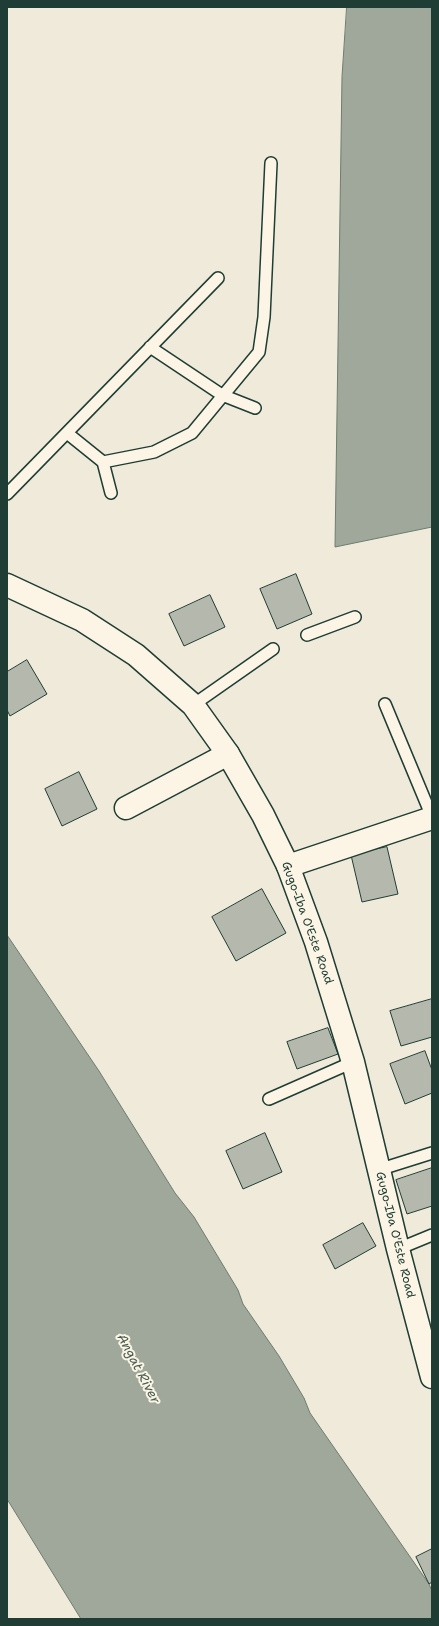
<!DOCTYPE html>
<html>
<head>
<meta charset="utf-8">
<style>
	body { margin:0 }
	#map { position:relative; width:439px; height:1626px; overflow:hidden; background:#efeada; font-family:"Shantell Sans",sans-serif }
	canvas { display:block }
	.frame { position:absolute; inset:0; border:8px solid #1f3d34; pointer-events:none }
</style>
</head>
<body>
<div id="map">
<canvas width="439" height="1626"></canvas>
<div class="frame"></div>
</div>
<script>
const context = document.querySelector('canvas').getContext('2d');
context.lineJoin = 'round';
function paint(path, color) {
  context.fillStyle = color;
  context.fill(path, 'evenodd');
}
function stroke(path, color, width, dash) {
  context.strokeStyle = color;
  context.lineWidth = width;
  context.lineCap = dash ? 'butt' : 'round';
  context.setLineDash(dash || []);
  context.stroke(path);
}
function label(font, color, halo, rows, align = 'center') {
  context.font = font + ' "Shantell Sans",sans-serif';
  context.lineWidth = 4;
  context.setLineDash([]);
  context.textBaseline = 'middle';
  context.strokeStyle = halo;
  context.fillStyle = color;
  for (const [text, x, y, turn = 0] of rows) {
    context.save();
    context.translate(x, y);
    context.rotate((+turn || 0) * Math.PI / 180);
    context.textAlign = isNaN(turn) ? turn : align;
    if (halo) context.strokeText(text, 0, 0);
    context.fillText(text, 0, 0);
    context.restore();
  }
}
const water = new Path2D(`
	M347,7h85v520l-97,20 7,-470z
	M7,935l92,136 76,122 19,24 44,73 5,14 36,52 25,42 6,15 119,171 3,7v28h-351l-74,-120z`);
paint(water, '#9fa89a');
stroke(water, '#6c7d71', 1);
const building = new Path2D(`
	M296,574l16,40 -35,15 -17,-40z
	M210,595l15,32 -41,19 -15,-32z
	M27,660l20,34 -37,22 -3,-6v-38z
	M79,772l18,37 -35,17 -17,-37z
	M387,847l11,47 -36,8 -11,-47z
	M262,889l24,44 -50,28 -24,-44z
	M432,999v38l-31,9 -11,-35z
	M328,1028l10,26 -41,15 -10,-27z
	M425,1051l7,19v23l-27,11 -15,-40z
	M265,1133l17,39 -39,17 -17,-38z
	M432,1168v38l-25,8 -11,-34z
	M363,1223l13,23 -41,23 -12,-24z
	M432,1549v33l-3,2 -13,-27z`);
paint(building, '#b5b9ad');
stroke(building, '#1f3d34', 1);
const lane = new Path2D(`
	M150,347l72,48 33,13
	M67,433l36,29 8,31
	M103,462l51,-10 38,-19 67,-81 5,-35 7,-154
	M7,494l211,-216
	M307,635l48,-18
	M385,704l47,113
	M193,705l80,-56
	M269,1099l84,-37
	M378,1170l54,-17
	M398,1249l34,-14`);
const street = new Path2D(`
	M126,808l102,-54
	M288,866l144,-48`);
const secondary = new Path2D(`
	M7,585l75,35 54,35 57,50 35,49 35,61 25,51 28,76 37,120 45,187 34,128`);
stroke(lane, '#1f3d34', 14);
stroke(street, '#1f3d34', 25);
stroke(secondary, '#1f3d34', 25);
stroke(lane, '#fcf5e5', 11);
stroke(street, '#fcf5e5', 22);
stroke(secondary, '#fcf5e5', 22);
label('12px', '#1f3d34', '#fcf5e5', [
	["Gugo-Iba O'Este Road",307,923,70],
	["Gugo-Iba O'Este Road",395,1235,76]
]);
label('italic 13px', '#455d53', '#fcf5e5', [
	["Angat River",138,1369,62]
]);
</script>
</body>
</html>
